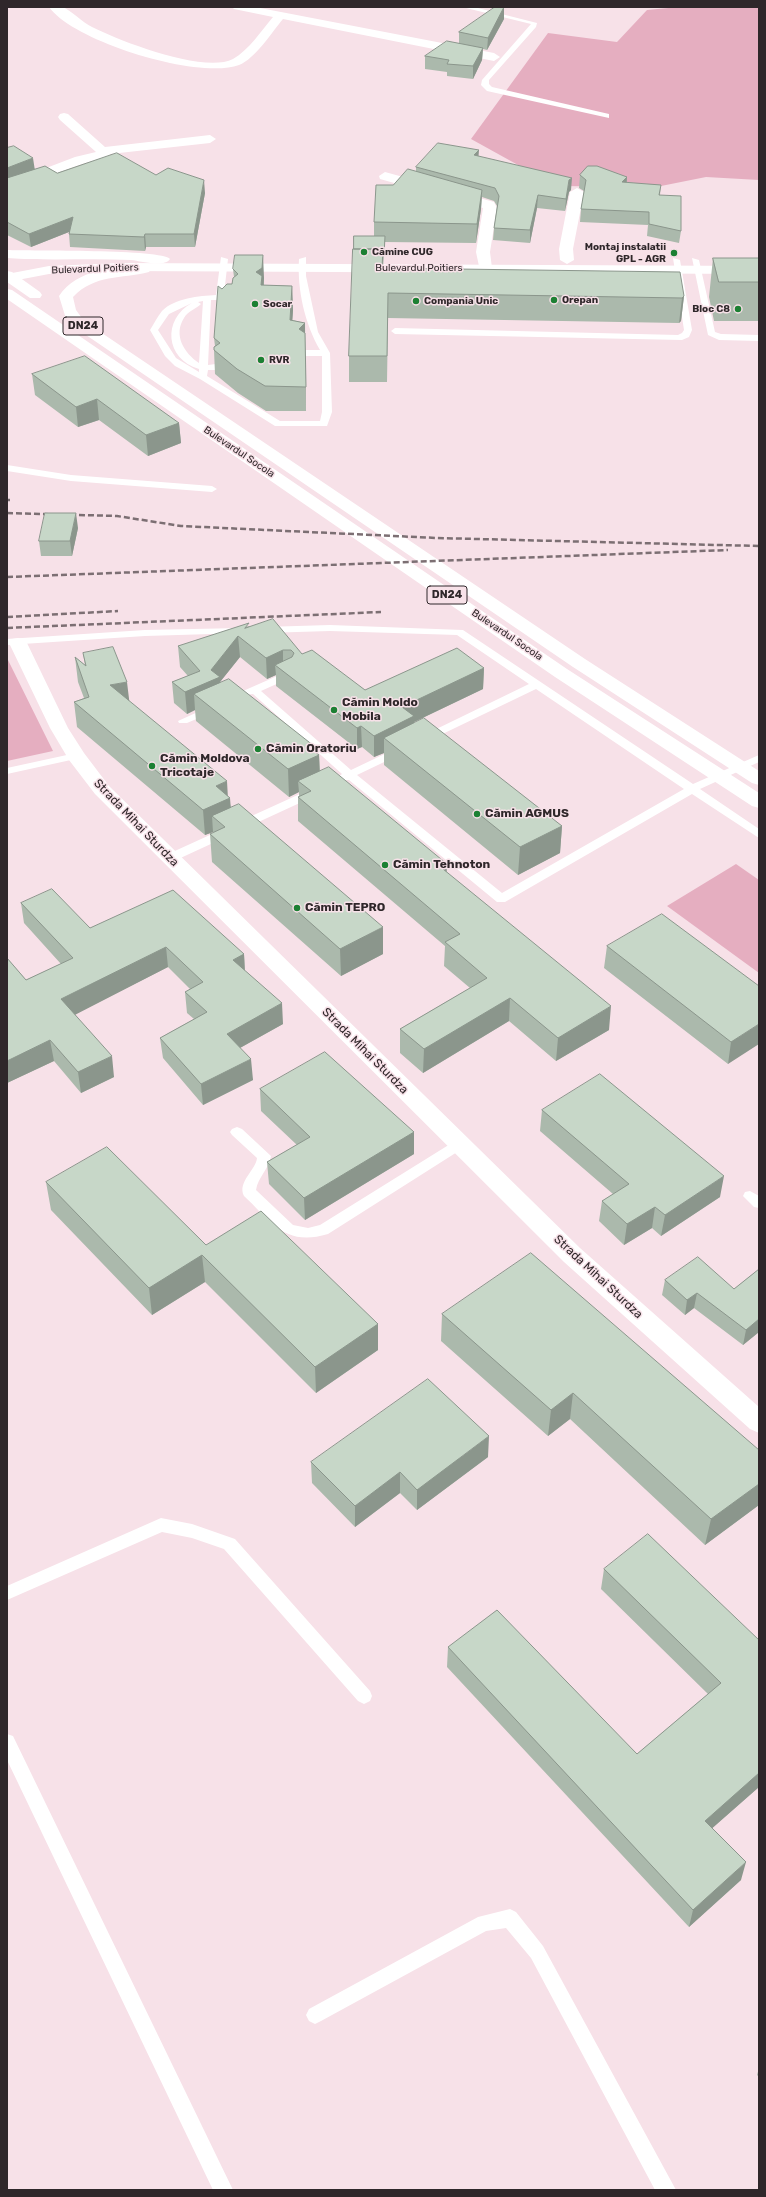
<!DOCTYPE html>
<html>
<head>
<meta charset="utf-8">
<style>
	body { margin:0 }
	#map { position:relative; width:766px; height:2197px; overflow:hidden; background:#f7e1e8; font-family:Rubik,sans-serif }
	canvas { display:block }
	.frame { position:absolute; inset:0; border:8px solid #2f272a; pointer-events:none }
</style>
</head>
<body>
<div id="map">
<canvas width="766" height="2197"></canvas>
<div class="frame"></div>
</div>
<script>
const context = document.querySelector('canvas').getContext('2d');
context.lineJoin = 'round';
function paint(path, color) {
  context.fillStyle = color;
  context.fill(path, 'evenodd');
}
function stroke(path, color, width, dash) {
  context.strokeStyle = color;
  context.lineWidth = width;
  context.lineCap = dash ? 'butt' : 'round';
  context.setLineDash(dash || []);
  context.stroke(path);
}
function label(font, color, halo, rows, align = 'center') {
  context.font = font + ' Rubik,sans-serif';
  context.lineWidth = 3;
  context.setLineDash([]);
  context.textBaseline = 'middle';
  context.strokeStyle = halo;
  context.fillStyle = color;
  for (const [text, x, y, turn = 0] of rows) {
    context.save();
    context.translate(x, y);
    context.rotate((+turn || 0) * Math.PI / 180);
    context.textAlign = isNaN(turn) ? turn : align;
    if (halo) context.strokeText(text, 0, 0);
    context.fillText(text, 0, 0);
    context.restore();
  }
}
paint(new Path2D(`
	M679,7h80v173l-53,-3 -50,10 -100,-1 -85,-47 77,-106 69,9 30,-32z
	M7,658l46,93 -46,10z
	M736,864l23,16v93l-92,-67z`), '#e5aec0');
paint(new Path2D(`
	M462,7h12l63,16 -1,4 -47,53v4l3,3 117,27v4l-122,-27 -6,-6 1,-5 49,-56z
	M221,257l7,2 -4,35h10l4,3 -4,3 -9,-1 2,6 -4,3 -3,-1 -3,-7h-6l-3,65 8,-1 4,3 -4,3h-8l-1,6 73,45h40l2,-9v-56h-17l-4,-3 4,-3h15c-15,-26 -23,-60 -21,-91l7,-2v19l12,56 12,21 2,59 -5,14h-52l-75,-47 -25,-13 -10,-10 -15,-26c4,-6 7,-13 12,-19 13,-13 37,-15 54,-16zM203,301l-4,62c-15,-10 -26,-28 -15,-45 4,-7 12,-9 17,-14l-3,-2zM192,303c-30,16 -27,56 7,66v3l-23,-14 -18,-28 11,-16z
	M673,258l7,2 12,70 -3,7 -7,3 -287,-6 -4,-3 4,-3 283,7 4,-2 2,-3z
	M692,258l7,2 16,72 6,2 38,1v6l-40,-1 -11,-5z
	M7,465l64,10 141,11 5,3 -5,3 -141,-11 -64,-10z
	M330,625l133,5 230,154 66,-29v7l-59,27 59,40v9l-67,-44 -187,108h-8l-148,-122h-10l-2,-2 5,-4 -89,-80 -10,1 -1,-2 1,-2 41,-18h8l1,2 -1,2 -31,14 90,79 44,-21h8l1,2 -1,2 -46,22 145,118 182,-104 -148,-100 -106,51h-8l-1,-2 1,-2 107,-52 -72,-49 -127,-4 -66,2 -5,-3 5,-3z
	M241,628l4,1v4l-100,3 -138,9v-6l138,-9z
	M211,706l4,1 1,2 -1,2 -28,12h-8l-1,-2z
	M76,753l4,1 2,2 -2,2 -73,16v-6z
	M313,788l6,4 -2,3 -143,66h-8l-2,-3 2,-3z
	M237,1127l5,2 29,27c-2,13 -13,21 -15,34l37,35 15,3 12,-3 135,-84h10l2,3 -2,3 -137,87c-43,13 -56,-12 -84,-38 -7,-14 12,-26 13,-38l-25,-23 -2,-3 2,-3z
	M750,1191l9,5v12l-5,-1 -11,-11 2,-4z
	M161,1518l31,6 43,15 135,152 2,5 -2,5 -6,3 -6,-3 -134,-152 -32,-11 -30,-6 -155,68v-14z
	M7,1734l6,2 220,454h-20l-206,-430z
	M510,1909l6,3 27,34 133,244h-21l-124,-232 -25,-30 -20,3 -165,90 -6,3 -6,-3 -3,-6 3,-6 169,-92z`), '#fff');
paint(new Path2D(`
	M49,7c4,0 9,-1 13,0 8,2 21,16 30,20 28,14 112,47 141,32 16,-9 28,-28 40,-42l-39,-8 -2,-2h23l239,46 6,4 -6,4 -211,-42c-11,13 -28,40 -44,46 -40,15 -165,-23 -190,-58z
	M64,113l4,1 37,33 105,-12 6,4 -6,4 -100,11 -1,3 -24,6 -78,28v-8l68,-26 21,-5 -36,-32 -2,-3 2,-3z
	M385,172l109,30 3,6 -7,44 2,16 -2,3h-10l-4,-19 7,-44 -103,-29 -1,-3z
	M577,188l7,4 -11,57 1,11 -7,4 -7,-4 -1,-11 11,-57z
	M18,638l6,1 3,4 41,85 16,25 25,33 471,462 179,159v26l-9,-4 -186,-167 -469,-468 -26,-34 -19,-32 -41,-85 3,-4z`), '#fff');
paint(new Path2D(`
	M121,263l638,3v8l-638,-3 -72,3 -42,8v-8l42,-8z`), '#fff');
paint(new Path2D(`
	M7,250c22,1 156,-1 163,9 -6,9 -29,2 -39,1 -41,-2 -83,1 -124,-2z
	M144,265l7,4 -2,3c-28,7 -54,2 -76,25l3,13 8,11 501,338 174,112v14l-7,-2 -179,-116 -506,-345 -8,-26c18,-27 56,-29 85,-31z
	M7,271l5,1 28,20 2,3 -2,3h-10l-23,-16z
	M7,289l5,1 555,379 192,124v15l-7,-2 -197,-129 -548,-378z`), '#fff');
stroke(new Path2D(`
	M7,500h3
	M7,513l110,3 64,10 256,12 322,8
	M7,577l721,-27
	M7,617l111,-6
	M7,628l374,-16`), '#7c6f73', 2.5, [6, 3]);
paint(new Path2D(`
	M504,7v12l-17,31 -4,-1 -1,11 -9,19 -26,-3v-4l-22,-3v-13l34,-13v-11z
	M7,148l28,21 22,4 99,2 49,18 -10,54h-49l-1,4 -75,-4 -1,-13v-2l-38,15 -24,-12z
	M478,156l93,34 -2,2 -4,19 -28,-3 -7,35 -37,-3 1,-12 3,-22 -3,-5 -12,-4 -1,12 -5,34 -91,-1 -2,26 301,28 -3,25 -2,2 -291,-5 -1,64h-38v-26l5,-107 20,-13v-14l19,-37 23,-13v-5z
	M580,175l47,2v6l34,2 -1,10 21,36 -2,12 -32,-7 1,-11 -68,-3 1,-13 3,-18 -5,-3z
	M713,258h46v63h-45l-5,-24z
	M233,269l31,9v7l28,1 1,24 -1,10 13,3 1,88h-40l-28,-18 -23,-19 -1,-24 1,-4 -1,-8 8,-49 10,-5 2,-7z
	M32,374l147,49 2,20 -33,13 -49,-36 -21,7 -43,-32z
	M78,528l-6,28h-31l-2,-15z
	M249,626l53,28 63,36 119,-22 -1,21 -69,33v1l148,103 -2,27 -42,22 -134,-110v-12l-10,4 -12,-10 -5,2 -81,-63v-11l-9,4 -27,-22 -20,25 99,73 1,16 127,93 -1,8 163,158 -53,31 -47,-40 -86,52 -23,-20v-24l70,-41 -26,-22 1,-20 -147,-125v-24h1v-5l-10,5 -93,-76 -1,-11 -8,4 -13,-11 -2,-21 16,-6 -8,-9 -2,-21z
	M83,653l46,48 99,95 3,12 152,146 -42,22 -129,-114 -2,-28 4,-1 -1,-1 -8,3 -128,-108 -3,-25 10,-4 -6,-16 -3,-25 10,8z
	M21,903l69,25 154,26 1,17 38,53 -43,24 13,32 -50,25 -40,-47 -3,-20 34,-19 -7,-6 -2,-21 5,-3 -22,-22 -93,47 39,63 -33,16 -27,-32 -47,22v-125l19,22 35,-16 -37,-41z
	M607,946l152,40 -31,78 -124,-96z
	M260,1089l154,43v22l-109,66 -36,-36 -2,-22 30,-17 -36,-34z
	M542,1110l178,87 -59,39 -9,-8 -28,17 -25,-24 3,-20 11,-7 -73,-63z
	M46,1182l160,63 172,79v26l-62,43 -111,-111 -53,33 -101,-105z
	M759,1269v63l-16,13 -49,-37 -9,7 -23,-20 3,-15 69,9z
	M442,1314l317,136v55l-54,40 -135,-126 -22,17 -107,-95z
	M488,1457l-71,53 -17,-17 -45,34 -43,-44 -1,-21z
	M604,1569l155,71v147l-47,41 29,52 -52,47 -242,-260 1,-20 189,107 71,-60 -107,-105z
	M759,2068v9l-2,-2z`), '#abb9ac');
paint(new Path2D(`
	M504,7v12l-17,31 1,-12z
	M483,48l-1,12 -9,19v-13z
	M479,150l-1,12 -4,-7z
	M33,158l2,13 -28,10v-13z
	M627,177l-1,12 -4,-7z
	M572,178l-1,12 -2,2 -4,19 1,-12 3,-19z
	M204,180l1,13 -10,54 -1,-13z
	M482,190l-1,19 -5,34 1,-19z
	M538,195l-1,13 -7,35v-13z
	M73,217l1,13 -43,17 -2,-13z
	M145,234l1,13 -1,4 -1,-14z
	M263,255l1,23 -1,14 -7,-20z
	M292,286l1,24 -2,34 -1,-24z
	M684,296l-3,25 -2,2 3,-25z
	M305,323v24l1,64v-24l-7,-58z
	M97,399l2,21 -21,7 -2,-20z
	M179,423l2,20 -33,13 -2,-21z
	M76,513l2,15 -6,28 -2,-15z
	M238,636l2,21 -20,25 2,17 -28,-5 1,16 -8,4 -2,-22 26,-22z
	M283,650v21l-8,-6 1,10 -9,4 -1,-21z
	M484,668l-1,21 -69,33v16h-30v15l-10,4v-21l28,-29z
	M127,682l3,25 -20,-22z
	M361,726l1,21 -5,2v-21z
	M314,746l1,11 4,-2 1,28 -22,-2 1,11 -10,5 -1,-28 22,-21z
	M227,781l1,18 2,-1 2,25 -20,-7 1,16 -8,3 -2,-25 13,-24z
	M562,826l-2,27 -42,22 2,-28z
	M447,864l-1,23 -3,-18z
	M383,927v27l-42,22 -1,-27z
	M166,947l2,20 -103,53 -4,-21z
	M244,954l1,21 -12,-15z
	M510,998l-1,23 -86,52 1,-24z
	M282,1003l1,21 -54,30 -2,-20z
	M611,1006l-2,24 -53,31 2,-23z
	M759,1024v20l-31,20 3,-22z
	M50,1040l4,21 -47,22v-22z
	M112,1056l2,21 -33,16 -3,-21z
	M251,1059l2,21 -50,25 -2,-21z
	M414,1132v22l-109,66 -1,-22z
	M724,1176l-4,21 -59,39 4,-21z
	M655,1207l-3,21 -28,17 3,-21z
	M202,1255l3,27 -53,33 -3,-27z
	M697,1293l-3,15 -9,7 2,-15z
	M759,1319v13l-16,13 3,-15z
	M378,1324v26l-62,43 -1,-26z
	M573,1393l-3,26 -22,17 3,-26z
	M489,1436l-1,21 -71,53v-20z
	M400,1472v21l-45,34v-21z
	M759,1484v21l-54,40 6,-26z
	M759,1773v14l-59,52 5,-18z
	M746,1862l-5,18 -52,47 4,-17z`), '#8b968c');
const building = new Path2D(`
	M495,7h9l-16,31 -29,-6z
	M447,41l36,7 -10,18 -26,-2 2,-4 -24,-4z
	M438,143l41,7 -5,5 98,23 -3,2 -3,19 -28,-4 -8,35 -36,-2 5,-32 -4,-8 -79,-21z
	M14,146l19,12 -26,10v-20z
	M117,153l39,22 12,-7 36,12 -10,54h-49l-1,3 -75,-3 4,-17 -44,17 -22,-12v-44l38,-12 12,7z
	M588,166h9l30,11 -5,5 39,3 -2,10 22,1v35l-32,-7v-12l-68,-3 5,-29 -6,-5z
	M408,169l74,21 -5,34 -103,-2 2,-37h17z
	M354,236h31l-1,20h-1v-7h-29z
	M353,249h30l-1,19 298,4 4,24 -2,2 -294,-5 -1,63h-38z
	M235,255h28l-1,13 -6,4 6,4 -1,9 31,1 -2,34 15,3 -6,6 6,4 1,54 -41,-1 -28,-17 -23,-19v-3l6,-4 -6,-5 4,-52 4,3 5,-5h5l1,-6 5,-4 -5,-5z
	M713,258h46v24h-40z
	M85,356l94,67 -33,12 -49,-36 -21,8 -44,-33z
	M45,513h31l-6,28h-31z
	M273,619l29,35 10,-4 53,40 92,-42 27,20 -82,39 12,9 -40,20 -13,-10 -4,2 -82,-63 17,-8 2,-4 -3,-3h-8l-17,8 -28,-22 -27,34 9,7 -35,15 -13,-10 28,-11 -22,-25 71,-23 -4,5z
	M113,647l14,35 -17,3 117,96 -11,5 14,12 -27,12 -129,-108 15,-5 -14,-40 11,9 -3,-13z
	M229,679l85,67 -4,2 9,7 -31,14 -94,-75z
	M424,718l138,108 -42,21 -136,-109z
	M329,767l118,97 -4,5 168,137 -53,32 -48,-40 -86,51 -24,-20 87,-51 -42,-36 15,-8 -162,-137 13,-6 -13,-10z
	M239,804l144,123 -43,22 -130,-115 15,-7 -13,-11z
	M52,889l38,39 83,-38 71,64 -11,6 49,43 -55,31 24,25 -50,25 -41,-46 47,-26 -22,-20 18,-10 -37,-35 -105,52 51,57 -34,16 -28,-32 -43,21v-103l19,22 47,-22 -52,-55z
	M662,914l97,72v38l-28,18 -124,-96z
	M325,1052l89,80 -110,66 -37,-36 43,-25 -50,-48z
	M600,1074l124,102 -59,39 -10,-8 -28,17 -25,-23 27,-17 -87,-74z
	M107,1147l99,98 55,-34 117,113 -63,43 -113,-112 -53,33 -103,-106z
	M531,1253l228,197v34l-48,35 -138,-126 -22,17 -109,-96z
	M698,1257l36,32 25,-20v50l-13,11 -49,-37 -10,7 -22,-20z
	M428,1379l61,57 -72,54 -17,-18 -45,34 -44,-44z
	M648,1534l111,106v133l-54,48 41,41 -53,48 -245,-263 49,-37 140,144 84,-71 -117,-114z`);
paint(building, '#c7d7c8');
stroke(building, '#8b968c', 1);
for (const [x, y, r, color] of [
	[364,252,4,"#1c8033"],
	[674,253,4,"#1c8033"],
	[554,300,4,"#1c8033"],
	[416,301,4,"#1c8033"],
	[255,304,4,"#1c8033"],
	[738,309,4,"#1c8033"],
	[261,360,4,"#1c8033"],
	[334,710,4,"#1c8033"],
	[258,749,4,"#1c8033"],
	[152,766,4,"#1c8033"],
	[477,814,4,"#1c8033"],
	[385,865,4,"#1c8033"],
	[297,908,4,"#1c8033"]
]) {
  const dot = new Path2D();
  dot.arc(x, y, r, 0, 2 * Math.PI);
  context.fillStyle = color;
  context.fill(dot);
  stroke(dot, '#f7e1e8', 1.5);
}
label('bold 10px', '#2f272a', '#f7e1e8', [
	["Montaj instalatii",666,247,"right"],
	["GPL - AGR",666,259,"right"],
	["Cămine CUG",372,252],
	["Orepan",562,300],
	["Compania Unic",424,301],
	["Socar",263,304],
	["Bloc C8",730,309,"right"],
	["RVR",269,360]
], 'left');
label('10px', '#2f272a', '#f7e1e8', [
	["Bulevardul Poitiers",419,268],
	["Bulevardul Poitiers",95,269,-2],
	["Bulevardul Socola",239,452,34],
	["Bulevardul Socola",507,635,34]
]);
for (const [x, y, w] of [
	[83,326,40],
	[447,595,40]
]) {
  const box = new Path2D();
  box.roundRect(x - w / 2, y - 9, w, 18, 3);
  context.fillStyle = '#f7e1e8';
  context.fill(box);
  stroke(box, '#2f272a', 1);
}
label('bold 11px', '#2f272a', null, [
	["DN24",83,326],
	["DN24",447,595]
]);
label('bold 12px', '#2f272a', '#f7e1e8', [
	["Cămin Moldo",342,703],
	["Mobila",342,717],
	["Cămin Oratoriu",266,749],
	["Cămin Moldova",160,759],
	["Tricotaje",160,773],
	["Cămin AGMUS",485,814],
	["Cămin Tehnoton",393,865],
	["Cămin TEPRO",305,908]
], 'left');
label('12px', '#2f272a', '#f7e1e8', [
	["Strada Mihai Sturdza",136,823,46],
	["Strada Mihai Sturdza",365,1051,45],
	["Strada Mihai Sturdza",598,1277,43]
]);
</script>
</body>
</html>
